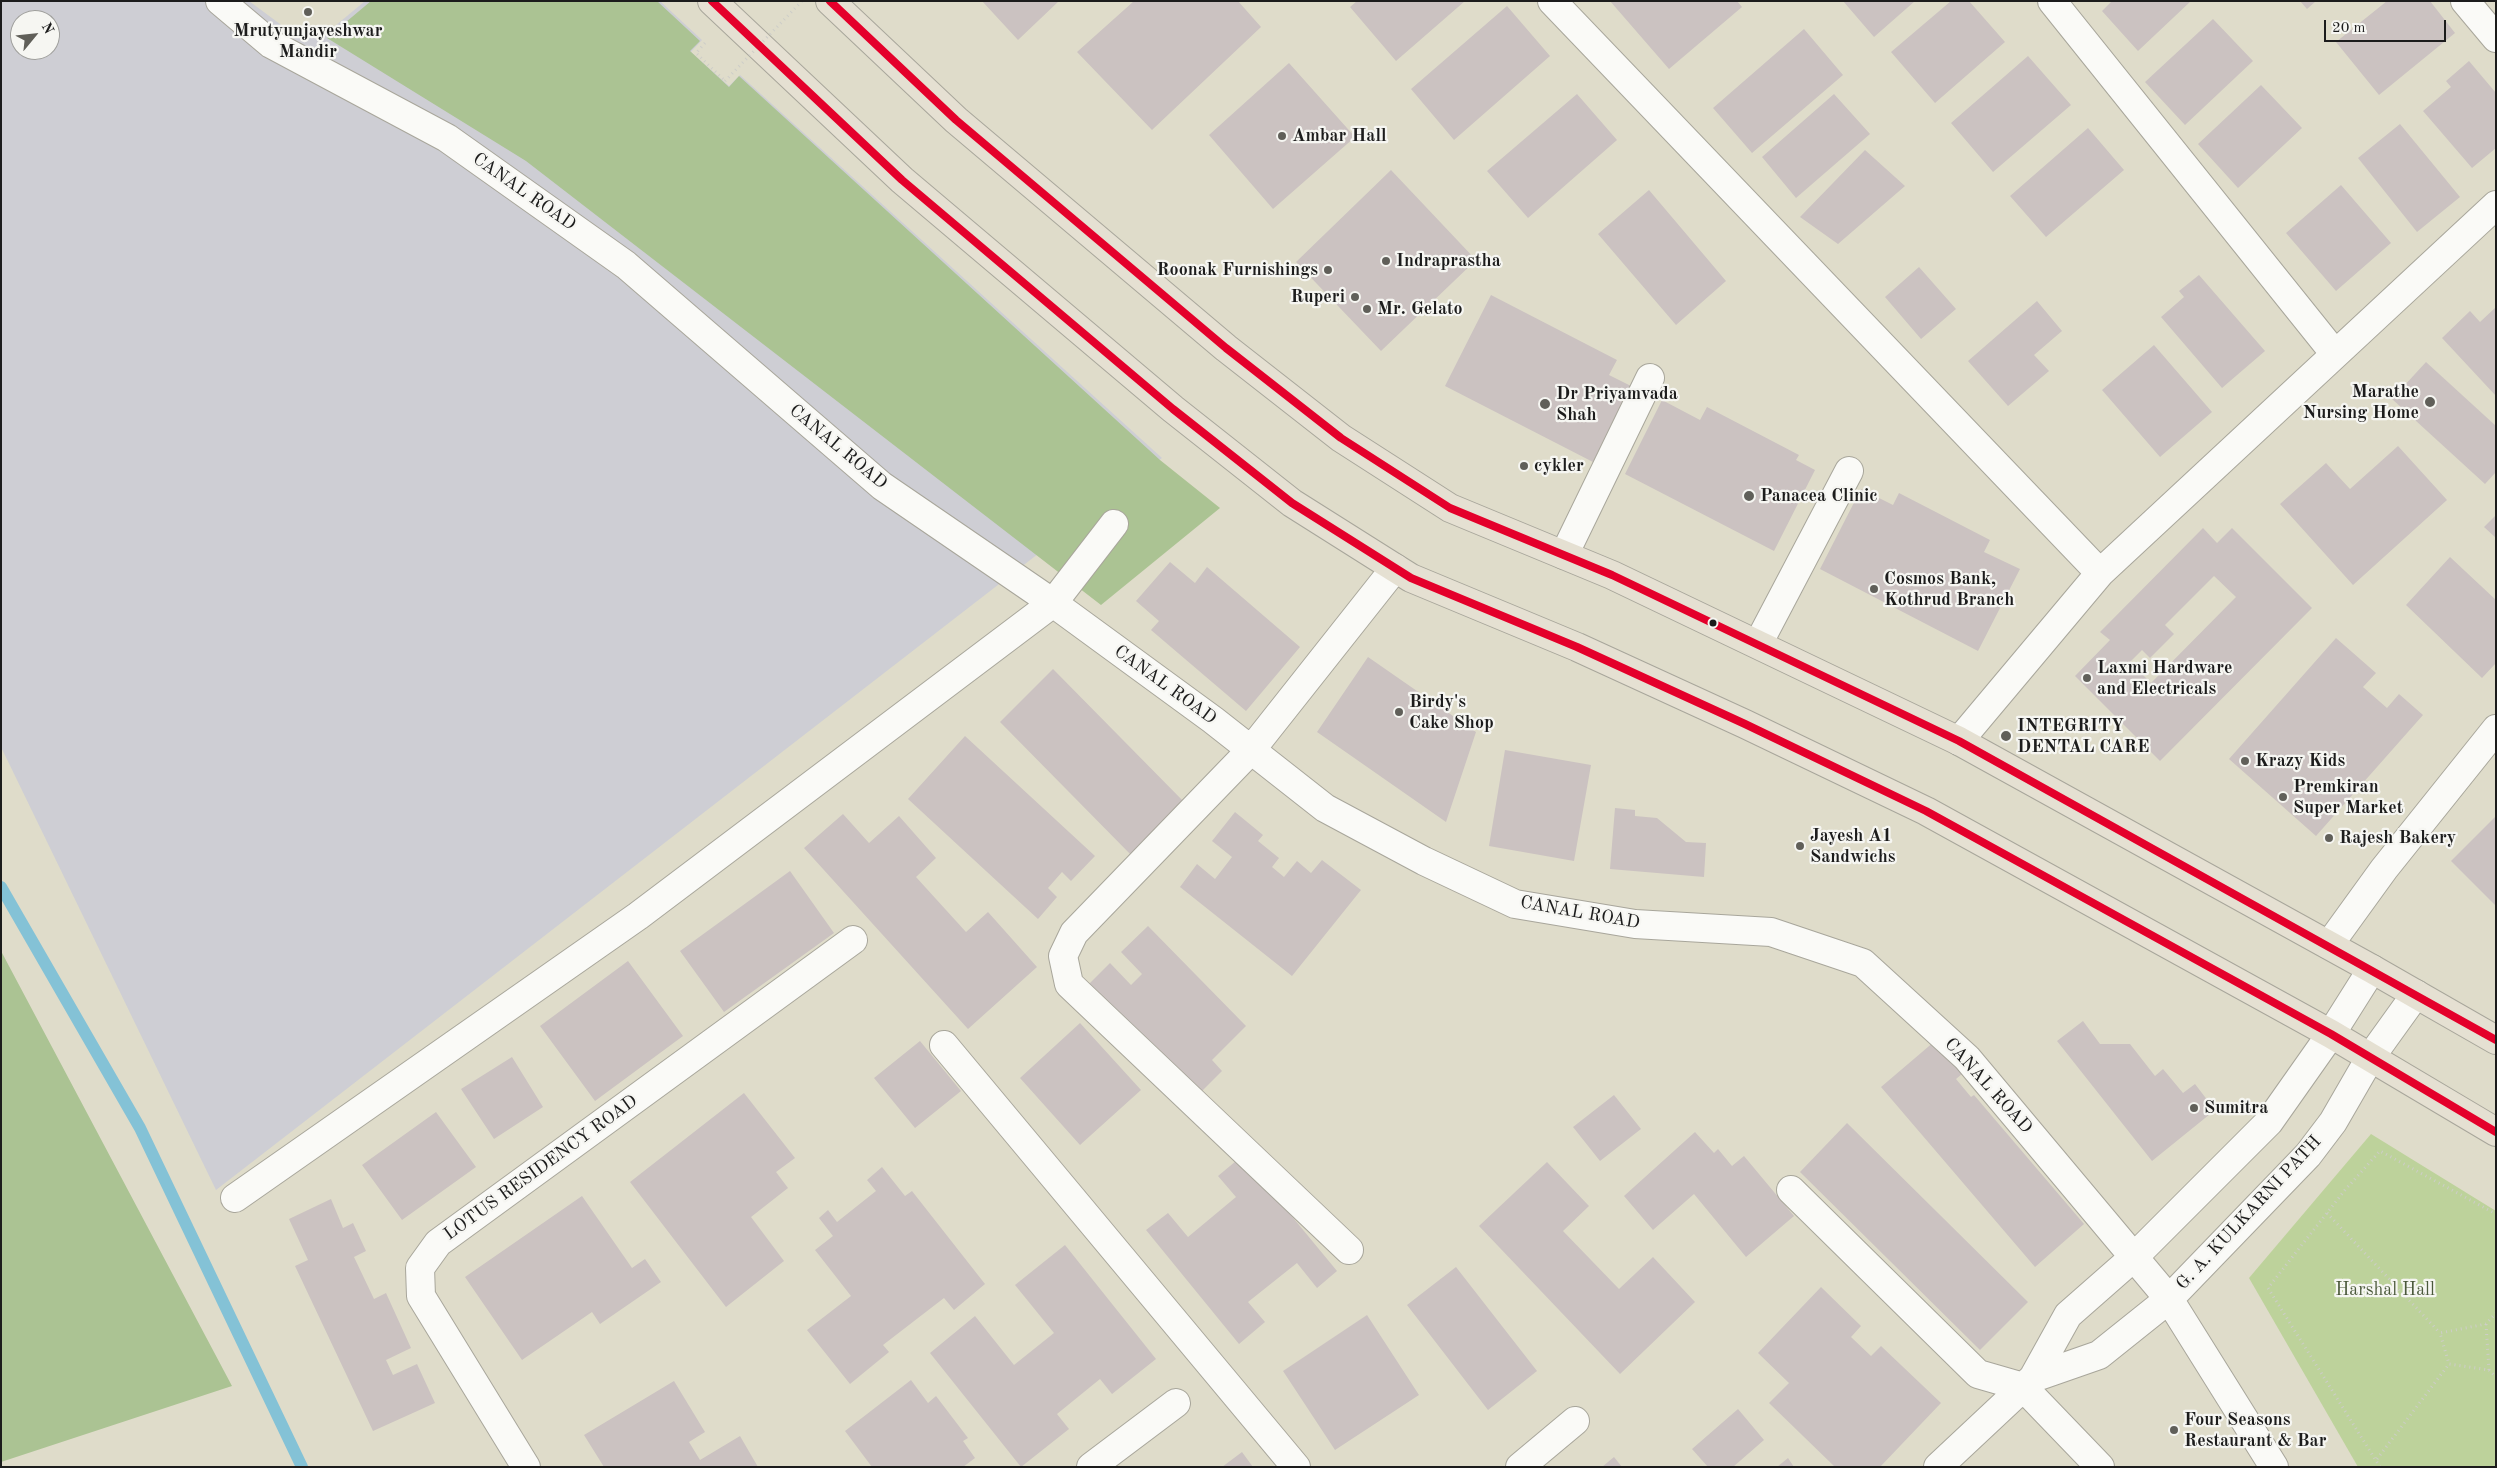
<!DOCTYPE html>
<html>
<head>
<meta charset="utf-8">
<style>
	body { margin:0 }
	#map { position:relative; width:2497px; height:1468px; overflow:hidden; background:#dfdcca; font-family:"Old Standard TT",serif }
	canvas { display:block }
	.frame { position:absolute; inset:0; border:2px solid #1c1c1c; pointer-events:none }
	.north { position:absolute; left:10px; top:10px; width:50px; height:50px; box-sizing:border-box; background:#f6f6f2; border:1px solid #9f9f9c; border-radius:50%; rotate:62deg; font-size:14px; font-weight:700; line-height:20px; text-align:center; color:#1c1c1c }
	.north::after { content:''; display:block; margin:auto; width:18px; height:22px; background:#605f59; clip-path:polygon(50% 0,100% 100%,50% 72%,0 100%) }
	.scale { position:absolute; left:2324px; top:20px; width:122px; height:22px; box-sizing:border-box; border:2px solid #1c1c1c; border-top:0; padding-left:6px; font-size:15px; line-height:18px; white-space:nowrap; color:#1c1c1c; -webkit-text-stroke:4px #f6f6f2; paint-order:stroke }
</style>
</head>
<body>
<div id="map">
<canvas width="2497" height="1468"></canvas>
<div class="frame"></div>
<div class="north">N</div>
<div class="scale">20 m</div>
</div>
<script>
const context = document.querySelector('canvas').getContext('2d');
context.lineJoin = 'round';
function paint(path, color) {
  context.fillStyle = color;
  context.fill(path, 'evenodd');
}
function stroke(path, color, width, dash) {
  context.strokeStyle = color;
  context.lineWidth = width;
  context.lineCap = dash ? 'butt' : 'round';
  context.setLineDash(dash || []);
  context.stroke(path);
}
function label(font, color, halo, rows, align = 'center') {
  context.font = font + ' "Old Standard TT",serif';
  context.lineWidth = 4.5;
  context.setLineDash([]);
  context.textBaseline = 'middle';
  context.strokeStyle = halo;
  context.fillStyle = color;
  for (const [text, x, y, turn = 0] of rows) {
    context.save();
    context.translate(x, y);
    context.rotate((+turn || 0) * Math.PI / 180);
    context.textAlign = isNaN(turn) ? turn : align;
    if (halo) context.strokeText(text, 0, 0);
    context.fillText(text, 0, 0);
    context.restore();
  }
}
paint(new Path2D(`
	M1,1h248l35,26 39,9 42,-35h295l42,39 -11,12 38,34 11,-11 422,383 -946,732 -215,-443zM20,20h30v30h-30z`), '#ceced4');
paint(new Path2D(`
	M2371,1134l125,77v256h-138l-109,-189z`), '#bdd29b');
paint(new Path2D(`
	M371,1h286l43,40 -10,10 39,36 10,-11 421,384 60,48 -119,97 -575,-444 -199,-123z
	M1,951l231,435 -231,76z`), '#abc393');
stroke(new Path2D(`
	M1,887l139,241 162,339`), '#84c2d6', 12);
paint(new Path2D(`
	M982,1h77l-41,39z
	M1134,1h104l23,26 -109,103 -75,-78z
	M1357,1h108l-69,60 -46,-54z
	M1610,1h127l5,6 -73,62z
	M1843,1h72l-41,36z
	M1951,1h18l36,41 -70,61 -44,-51z
	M2112,1h79l-53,50 -36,-40z
	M2300,1h16l-9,8z
	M2387,1h43l25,32 -76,62 -43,-53z
	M1507,6l43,50 -96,84 -43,-51z
	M2213,19l40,42 -68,64 -40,-43z
	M1804,29l39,46 -91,78 -39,-45z
	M2028,56l43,49 -78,67 -42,-49z
	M2469,61l27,32v55l-24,20 -49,-57 28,-24 -5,-6z
	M1289,63l66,74 -82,72 -64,-74z
	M2261,85l41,43 -64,60 -40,-44z
	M1577,94l40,46 -89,78 -41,-47z
	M1834,94l36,40 -74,64 -34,-41z
	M2400,124l60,73 -43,35 -59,-74z
	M2088,128l36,42 -78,67 -36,-41z
	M1865,150l40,36 -67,58 -38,-27z
	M1391,170l85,90 -95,91 -85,-89z
	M2341,185l50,58 -55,48 -50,-58z
	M1649,190l77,91 -50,44 -78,-91z
	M1919,267l37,42 -35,30 -36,-42z
	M2199,275l66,76 -43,37 -61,-71 23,-20 -5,-6z
	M1491,295l126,65 -8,15 22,11 -38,76 -148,-76z
	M2037,301l25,30 -28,24 15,16 -41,35 -40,-45z
	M2496,307v89l-54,-58 28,-27 10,11z
	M2154,345l58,67 -52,45 -58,-67z
	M2426,362l70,64v46l-11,12 -93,-85z
	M1662,400l38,20 7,-13 92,48 -3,5 19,10 -41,81 -149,-77z
	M2398,446l49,54 -94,85 -73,-81 46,-41 24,26z
	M1861,489l32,16 6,-12 91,47 -6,12 36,17 -42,82 -158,-82z
	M2496,515v23l-12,-11z
	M2203,528l14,15 15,-15 80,80 -152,153 -85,-85 35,-36 -10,-8zM2214,576l22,21 -85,86 -21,-21 12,-12 8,8 24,-24 -9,-9z
	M2450,557l46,43v63l-14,15 -76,-73z
	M1170,562l25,21 12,-16 93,80 -54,64 -95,-81 8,-9 -23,-20z
	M2336,638l40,35 -13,14 24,21 12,-14 24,21 -107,121 -87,-77z
	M1368,657l108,75 -30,90 -129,-90z
	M1053,669l135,137 -53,53 -135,-137z
	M965,736l130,120 -24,25 -9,-9 -14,16 9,9 -19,22 -130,-120z
	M1505,750l86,15 -17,96 -85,-15z
	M1615,808l20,2v6l22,2 29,24 20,1 -2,34 -94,-8z
	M1235,812l28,23 -5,6 21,17 -7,9 12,10 13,-16 14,12 11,-13 39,30 -69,86 -112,-89 17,-23 18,15 17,-22 -20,-16z
	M843,814l26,29 30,-27 37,42 -20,19 50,55 22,-20 49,55 -69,62 -164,-181z
	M2496,816v90l-45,-45z
	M790,871l44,62 -110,79 -44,-61z
	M1148,926l98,100 -34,34 10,11 -26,26 -108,-112 22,-22 21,22 11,-11 -21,-22z
	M628,961l55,75 -88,65 -55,-75z
	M2083,1021l17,23h30l25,32 8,-7 20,24 12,-9 20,26 -63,51 -95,-120z
	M1080,1023l61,67 -61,55 -60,-67z
	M920,1041l41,50 -46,37 -41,-50z
	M1935,1041l27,33 -6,5 15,18 3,-2 110,129 -49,43 -154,-180z
	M512,1057l31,50 -49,32 -33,-50z
	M744,1093l51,65 -19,14 12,16 -37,29 33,44 -58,46 -96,-125z
	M1614,1095l27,34 -41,32 -27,-34z
	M436,1112l40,55 -74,53 -40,-55z
	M1847,1123l181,179 -48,48 -180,-178z
	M1695,1132l19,21 4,-4 14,17 12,-10 50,60 -48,41 -52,-63 -41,36 -29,-34z
	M1242,1156l95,115 -20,17 -20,-25 -49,39 17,20 -26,22 -93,-114 22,-17 20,24 48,-40 -18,-21z
	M1547,1162l42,44 -26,25 56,58 34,-32 42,45 -75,72 -141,-148z
	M882,1167l23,29 7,-5 73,93 -31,26 -10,-12 -61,47 6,7 -39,32 -43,-54 44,-34 -36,-46 18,-14 -14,-18 9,-8 9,12 39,-31 -9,-11z
	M582,1196l50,72 13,-9 16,23 -61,42 -8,-12 -70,48 -57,-83z
	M331,1199l12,29 10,-5 13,28 -12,6 20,42 12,-6 25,55 -25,12 7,15 24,-11 18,39 -62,28 -78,-165 13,-6 -19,-41z
	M1065,1245l91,114 -44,35 -12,-15 -43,35 12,15 -48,38 -91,-114 45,-37 39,49 40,-32 -39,-48z
	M1456,1267l81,104 -49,39 -81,-105z
	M1821,1287l40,39 -10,11 20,19 10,-10 60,57 -61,64h-45l-66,-64 20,-20 -31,-30z
	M1367,1315l52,80 -84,55 -52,-79z
	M911,1380l17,23 8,-7 32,42 -5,3 12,17 -12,9h-91l-27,-36z
	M674,1381l31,51 -16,10 11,18 40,-24 18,31h-154l-20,-32z
	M1738,1409l26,31 -31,27h-25l-16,-18z
	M1242,1452l11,15h-31z
	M1614,1457l8,10h-20z
	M1788,1458l6,9h-17z`), '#cbc2c1');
const minor = new Path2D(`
	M220,1l51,43 176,94 179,127 256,221 171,117 160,117 112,88 99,53 91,43 120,20 136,8 92,31 104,95 202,241 105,168
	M1552,1l548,572
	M2052,1l283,353
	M2465,1l31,37
	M1564,555l86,-177
	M1758,644l91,-173
	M1959,741l141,-168 396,-368
	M2329,945l55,-76 112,-140
	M944,1045l352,422
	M1791,1190l187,184 45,13 77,80
	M235,1198l403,-282 415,-313 61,-79
	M1349,1250l-280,-266 -6,-28 11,-23 177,-183 144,-182
	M2033,1378l66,-23 70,-56 139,-144 25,-33 37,-64 46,-64
	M526,1467l-105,-171 -1,-28 18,-25 415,-303
	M1091,1467l85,-64
	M1520,1467l55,-46
	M1938,1467l95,-89 35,-63 66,-58 135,-135 62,-88 41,-65`);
const major = new Path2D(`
	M712,1l190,179 271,229 119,94 103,65 16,10 166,69 168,77 181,87 405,223 165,98
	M830,1l126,119 270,228 115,90 109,70 162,67 347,166 413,228 124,71`);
stroke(minor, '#a8a69b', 30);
stroke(major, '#a8a69b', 30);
stroke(new Path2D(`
	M705,43l-9,10 29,28
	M2327,1213l113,120
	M2486,1324l3,46 -40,-6 -9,-31 46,-9 10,-11
	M2489,1370l7,7
	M2377,1459l72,-95
	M2380,1467l-112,-179 77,-98 35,-39 116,63`), '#cdcdc8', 3, [1, 4]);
stroke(minor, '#fafaf7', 28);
stroke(major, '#e5e0d2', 28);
stroke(new Path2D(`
	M725,81l77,-80`), '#cdcdc8', 3, [1, 4]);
stroke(new Path2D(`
	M712,1l190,179 271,229 119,94 119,75 166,69 168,77 181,87 405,223 165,98
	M830,1l126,119 270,228 115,90 109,70 162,67 347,166 537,299`), '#e4002b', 8);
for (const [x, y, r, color] of [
	[308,12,5,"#605f59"],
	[1282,136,5,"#605f59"],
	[1386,261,5,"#605f59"],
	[1328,270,5,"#605f59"],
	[1355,297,5,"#605f59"],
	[1367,309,5,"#605f59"],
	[2430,402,6,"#605f59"],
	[1545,404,6,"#605f59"],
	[1524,466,5,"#605f59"],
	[1749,496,6,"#605f59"],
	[1874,589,5,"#605f59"],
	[1713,623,4.5,"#1c1c1c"],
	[2087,678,5,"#605f59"],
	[1399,712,5,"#605f59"],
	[2006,736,6,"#605f59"],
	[2245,761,5,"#605f59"],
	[2283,797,5,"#605f59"],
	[2329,838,5,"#605f59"],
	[1800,846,5,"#605f59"],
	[2194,1108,5,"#605f59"],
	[2174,1430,5,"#605f59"]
]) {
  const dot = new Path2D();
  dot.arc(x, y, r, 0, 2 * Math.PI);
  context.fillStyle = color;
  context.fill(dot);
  stroke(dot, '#f6f6f2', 2);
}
label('bold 18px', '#1c1c1c', '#f6f6f2', [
	["Mrutyunjayeshwar",308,31,"center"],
	["Mandir",308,52,"center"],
	["Ambar Hall",1292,136],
	["Indraprastha",1396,261],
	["Roonak Furnishings",1318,270,"right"],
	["Ruperi",1345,297,"right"],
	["Mr. Gelato",1377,309],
	["Marathe",2419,392,"right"],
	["Nursing Home",2419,413,"right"],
	["Dr Priyamvada",1556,394],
	["Shah",1556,415],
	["cykler",1534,466],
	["Panacea Clinic",1760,496],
	["Cosmos Bank,",1884,579],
	["Kothrud Branch",1884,600],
	["Laxmi Hardware",2097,668],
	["and Electricals",2097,689],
	["Birdy's",1409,702],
	["Cake Shop",1409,723],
	["INTEGRITY",2017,726],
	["DENTAL CARE",2017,747],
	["Krazy Kids",2255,761],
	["Premkiran",2293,787],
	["Super Market",2293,808],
	["Jayesh A1",1810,836],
	["Sandwichs",1810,857],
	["Rajesh Bakery",2339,838],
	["Sumitra",2204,1108],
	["Four Seasons",2184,1420],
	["Restaurant & Bar",2184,1441]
], 'left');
label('18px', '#1c1c1c', '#f6f6f2', [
	["CANAL ROAD",524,192,35],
	["CANAL ROAD",838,447,40],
	["CANAL ROAD",1165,685,36],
	["CANAL ROAD",1580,913,10],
	["CANAL ROAD",1988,1086,48],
	["LOTUS RESIDENCY ROAD",541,1168,-36],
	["G. A. KULKARNI PATH",2249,1213,-47]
]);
label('18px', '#4b593b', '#f6f6f2', [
	["Harshal Hall",2385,1290]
]);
</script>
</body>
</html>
